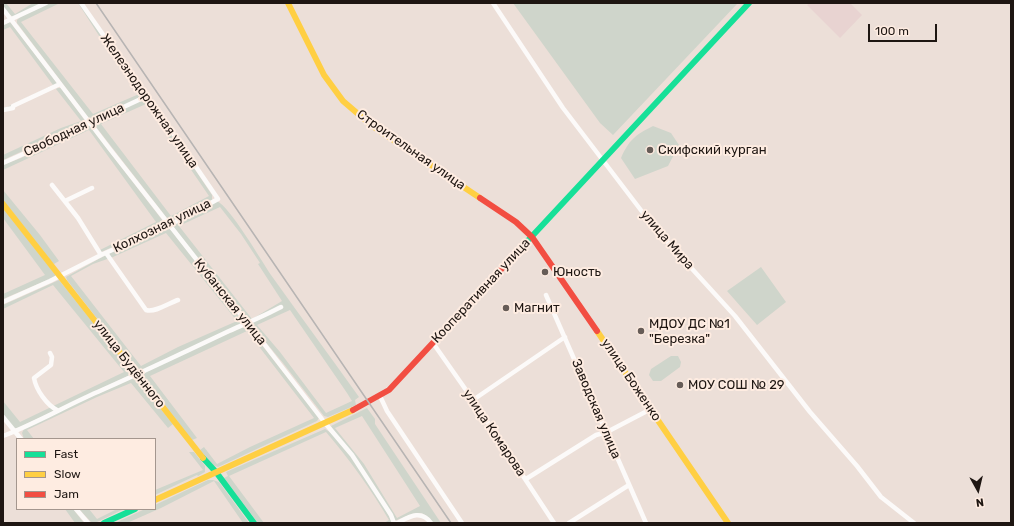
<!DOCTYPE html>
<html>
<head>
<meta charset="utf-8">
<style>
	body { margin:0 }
	#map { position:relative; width:1014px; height:526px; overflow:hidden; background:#ecdfd8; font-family:Rubik,sans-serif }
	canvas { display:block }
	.frame { position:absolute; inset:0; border:4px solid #1e1612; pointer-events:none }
	.legend { position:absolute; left:16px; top:438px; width:140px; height:72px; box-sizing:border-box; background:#feece1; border:1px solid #a4968e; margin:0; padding:5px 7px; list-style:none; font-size:12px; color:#1e1612 }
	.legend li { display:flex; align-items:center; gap:8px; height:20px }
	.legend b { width:20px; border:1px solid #a4968e }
	.north { position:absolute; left:958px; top:470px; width:40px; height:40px; -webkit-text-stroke:3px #feece1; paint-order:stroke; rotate:172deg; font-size:11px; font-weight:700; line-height:16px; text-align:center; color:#1e1612 }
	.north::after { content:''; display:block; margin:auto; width:14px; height:18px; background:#1e1612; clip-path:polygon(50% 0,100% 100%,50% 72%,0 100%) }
	.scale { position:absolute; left:868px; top:24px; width:69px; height:18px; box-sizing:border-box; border:2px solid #1e1612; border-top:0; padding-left:5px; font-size:12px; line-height:14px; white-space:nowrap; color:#1e1612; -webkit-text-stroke:3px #feece1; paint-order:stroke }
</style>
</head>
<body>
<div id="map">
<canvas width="1014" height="526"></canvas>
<div class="frame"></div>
<ul class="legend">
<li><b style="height:5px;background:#16e098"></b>Fast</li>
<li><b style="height:5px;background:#ffcf43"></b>Slow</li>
<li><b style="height:5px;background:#f24e42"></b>Jam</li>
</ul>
<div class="north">N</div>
<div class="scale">100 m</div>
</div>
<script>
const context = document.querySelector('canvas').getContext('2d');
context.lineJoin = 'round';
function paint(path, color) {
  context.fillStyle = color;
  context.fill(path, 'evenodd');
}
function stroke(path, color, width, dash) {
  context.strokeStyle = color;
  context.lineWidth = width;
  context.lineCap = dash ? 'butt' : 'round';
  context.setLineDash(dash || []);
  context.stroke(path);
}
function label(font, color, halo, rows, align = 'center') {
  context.font = font + ' Rubik,sans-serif';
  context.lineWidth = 4;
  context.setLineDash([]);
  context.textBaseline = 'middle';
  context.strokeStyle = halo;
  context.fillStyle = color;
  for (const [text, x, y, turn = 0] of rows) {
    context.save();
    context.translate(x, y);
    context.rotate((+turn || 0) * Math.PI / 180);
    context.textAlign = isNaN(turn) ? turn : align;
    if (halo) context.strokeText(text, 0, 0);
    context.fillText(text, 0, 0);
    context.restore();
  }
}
paint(new Path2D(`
	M810,3h40l12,12 -22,23 -33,-33z`), '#e8d3d1');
paint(new Path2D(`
	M3,3h3l9,11 18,-11h10l-30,14c-4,-3 -10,-8 -10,-14z
	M49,3h11l-39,19 72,92 46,-20 -18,-24 -43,-67h2l59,86 1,7 -3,3 -46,22 -74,-98v-3l3,-3z
	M513,3h225l-125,132 -13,-12z
	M10,22l48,62 -51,25 -4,-1v-1l2,1 48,-23 -43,-58 -7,3v-5z
	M58,88h3l25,34 -83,38v-5l58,-27 20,-7 -25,-32z
	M144,99l20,24 48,72v5c-11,10 -28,17 -42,22l-77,-99zM146,104l63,92 -38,20 -70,-92z
	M89,125l74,96 -4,6 -58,25 -1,-2 56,-28 -67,-92 -86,40v-5l18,-7z
	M653,126l18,7 8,12 -11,21 -33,13 -14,-21c8,-18 14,-23 32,-32z
	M3,190l37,45 19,26 -5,3 -3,-3 -48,-61z
	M217,201c13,6 44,59 54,74 29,41 59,81 88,122l-4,3 1,5 -28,12 -4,-1 -41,-53 -63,-76 -46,-59v-3l4,-2zM220,207l21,27 19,29 -2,1 24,37 -30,18 -73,-93zM290,310l57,83 5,8 -26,12 -46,-61 -23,-27z
	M3,208l52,66v2l-3,2 -49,21v-5l42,-19 -42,-57z
	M165,227l4,1 3,3 71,91 -2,2 -99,47 -4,-2 -7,-7 -64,-82 -1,-3 38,-21zM166,233l71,88 -59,26 -37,19 -70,-90 22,-12 20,-7z
	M761,267l25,35 -29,23 -30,-34z
	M59,280l73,91v3l-114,54h-4l-11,-14v-13l17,21 104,-50 -71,-87 -50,24v-4z
	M247,326l72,92 -2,3 -99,46c-8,-2 -13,-10 -18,-17l4,-3 13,17 33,-17 64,-29 -67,-87 -97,45 47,62 -5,2 -49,-63v-2l3,-3 57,-28 41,-17z
	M671,356h7l3,6 -1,5 -19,14h-8l-4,-6 2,-6z
	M134,378l3,2 36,44 -5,4 -37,-45 -34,14 -70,33 7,9h-10l-2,-6 3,-6 105,-48z
	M367,408l8,11v5l66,99h-8c-11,-17 -22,-8 -36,-3h-2l-62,-90 -2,-4zM362,416l58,90 -23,12 -33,-54 -29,-36z
	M325,429c20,11 57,71 67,93l-1,1h-7l5,-3c-18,-31 -40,-61 -63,-88l-97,44 35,47h-6l-34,-45 4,-2 -2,-4z
	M189,452h5l11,14v6l-7,4 -1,-1 -42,20v-5l48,-20z
	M208,480h5l6,2 30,41h-6l-29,-42 -53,27 -34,15h-12l30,-14h10v-4z
	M65,509h8l11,14h-9z
	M79,509h10l8,10 20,-10h7l-29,14 -4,-1z`), '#cfd5cb');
stroke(new Path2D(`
	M493,3l70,105 90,118 82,90 75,96 47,54 24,31 33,26
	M3,9l106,139 106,135 33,40 77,100 27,32 39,60 3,8
	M3,23l43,-20
	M3,110l10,-2v-2l47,-22
	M3,163l18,-8 124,-58
	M52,185l26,33 23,37
	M65,201l27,-13
	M106,253l40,57c9,3 23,-7 32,-10
	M546,295l100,228
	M3,302l47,-21 51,-26 85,-38 32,-18 -54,-79 -19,-23 -6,-11 -58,-83
	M433,343l40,57 81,123
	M50,353l2,4 -1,8 -17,13c2,12 13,27 23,32
	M380,396l7,15 75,112
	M473,400l92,-63
	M3,417l18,22
	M3,436c34,-13 66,-32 99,-46 43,-19 85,-39 127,-59 18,-8 35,-15 52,-24
	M526,479l70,-44 11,-3 44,-23
	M76,509l12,14
	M397,523c12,-6 24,-14 34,0
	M569,523l60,-38`), '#fcfaf9', 4.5);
stroke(new Path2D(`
	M508,262l241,-259
	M203,458l13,14 38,51
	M104,523l31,-14`), '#16e098', 6);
stroke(new Path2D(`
	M288,3l36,72 19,26 28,24 109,73
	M3,204l200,254
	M597,331l131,192
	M155,500l198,-90`), '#ffcf43', 6);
stroke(new Path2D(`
	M480,198l36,24 16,15 65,94
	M353,410l36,-20 119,-128`), '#f24e42', 6);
stroke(new Path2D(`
	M96,3l355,520`), '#b7b4b3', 1.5);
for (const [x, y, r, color] of [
	[650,150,4,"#665c57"],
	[545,272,4,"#665c57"],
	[506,308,4,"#665c57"],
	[641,331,4,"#665c57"],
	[680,385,4,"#665c57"]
]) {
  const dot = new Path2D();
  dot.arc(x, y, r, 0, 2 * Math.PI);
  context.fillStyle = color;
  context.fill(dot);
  stroke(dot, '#feece1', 1.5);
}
label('13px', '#1e1612', '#feece1', [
	["Железнодорожная улица",149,101,55],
	["Свободная улица",74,130,-25],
	["Строительная улица",411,150,35],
	["Колхозная улица",162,226,-26],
	["улица Мира",667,240,49],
	["Кооперативная улица",481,291,-47],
	["Кубанская улица",230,302,51],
	["улица Будённого",129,364,52],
	["улица Боженко",631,380,56],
	["Заводская улица",596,409,67],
	["улица Комарова",494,433,56]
]);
label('13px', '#1e1612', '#feece1', [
	["Скифский курган",658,150],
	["Юность",553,272],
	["Магнит",514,308],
	["МДОУ ДС №1",649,324],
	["\"Березка\"",649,339],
	["МОУ СОШ № 29",688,385]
], 'left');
</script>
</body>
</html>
